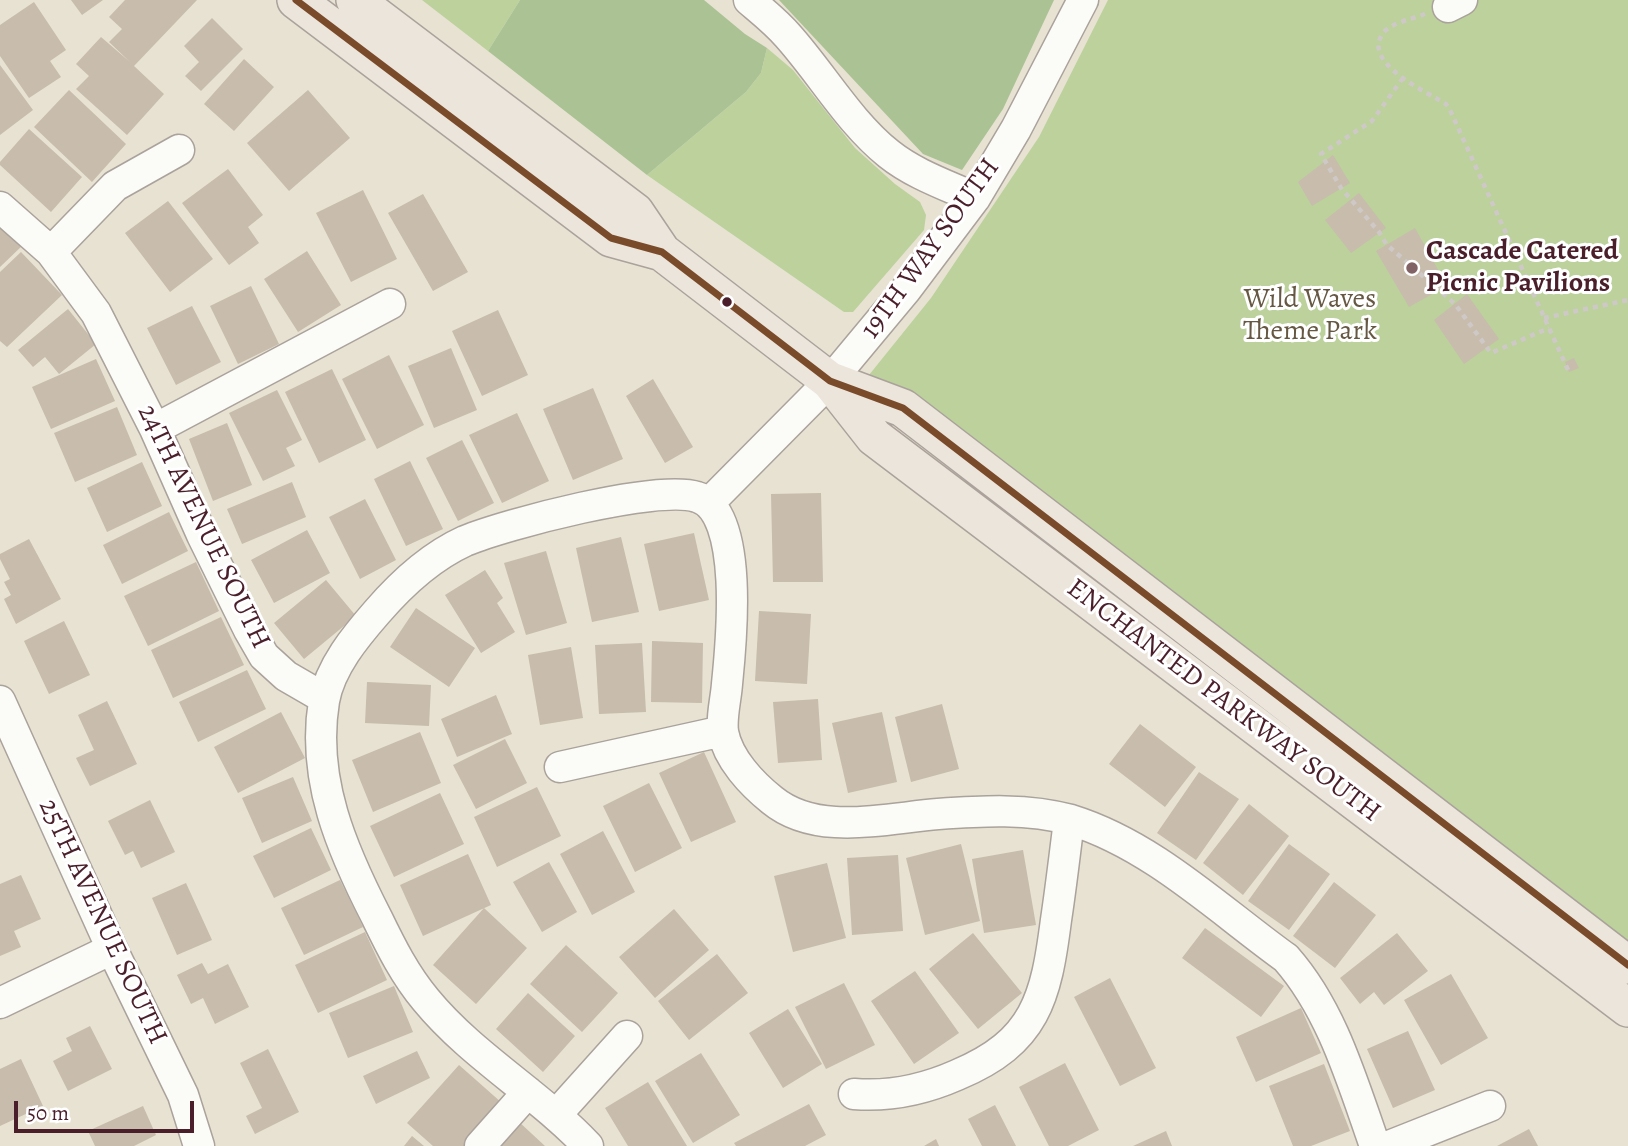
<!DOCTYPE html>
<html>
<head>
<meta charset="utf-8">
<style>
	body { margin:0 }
	#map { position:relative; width:1628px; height:1146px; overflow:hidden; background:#e7e2d2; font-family:Alegreya,serif }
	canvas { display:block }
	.scale { position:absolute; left:14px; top:1101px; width:180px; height:32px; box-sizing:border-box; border:4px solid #4a1f2b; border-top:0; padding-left:9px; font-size:21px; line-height:24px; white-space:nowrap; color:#4a1f2b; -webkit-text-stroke:5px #fff; paint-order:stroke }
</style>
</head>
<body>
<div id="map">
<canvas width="1628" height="1146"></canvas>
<div class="scale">50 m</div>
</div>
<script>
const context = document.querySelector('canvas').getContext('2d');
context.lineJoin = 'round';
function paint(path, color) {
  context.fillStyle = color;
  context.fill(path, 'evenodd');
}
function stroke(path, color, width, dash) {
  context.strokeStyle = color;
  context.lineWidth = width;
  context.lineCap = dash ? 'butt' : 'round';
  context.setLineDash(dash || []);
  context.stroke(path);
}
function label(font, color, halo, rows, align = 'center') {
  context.font = font + ' Alegreya,serif';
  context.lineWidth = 6;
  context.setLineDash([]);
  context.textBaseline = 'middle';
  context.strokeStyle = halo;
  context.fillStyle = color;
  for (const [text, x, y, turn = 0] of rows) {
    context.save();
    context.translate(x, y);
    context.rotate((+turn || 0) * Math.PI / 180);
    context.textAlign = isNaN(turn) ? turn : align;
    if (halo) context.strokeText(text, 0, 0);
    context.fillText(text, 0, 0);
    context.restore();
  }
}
paint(new Path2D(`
	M422,0h98l-32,51z
	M1108,0h520v944l-763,-564 66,-82 108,-161z
	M767,48l26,22 62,78 40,36 25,18 6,13 -2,15 -71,82h-9l-197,-137 99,-83 15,-19z`), '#bcd19c');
paint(new Path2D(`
	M520,0h184l41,34 22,14 -6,25 -15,19 -99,83 -159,-124z
	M779,0h275l-51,109 -41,61 -39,-16z`), '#abc394');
paint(new Path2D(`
	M71,0h32l-21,15z
	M125,0h72l-63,66 30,28 -37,41 -51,-46 13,-13 -13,-12 25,-27 29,25 -21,-20 13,-13 -13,-12z
	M34,2l32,48 -16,11 11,16 -32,21 -29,-42v-31z
	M212,18l31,31 -42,42 -16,-15 14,-14 -15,-16z
	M244,59l30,28 -40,44 -30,-27z
	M0,65l33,45 -33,25z
	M69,90l57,54 -34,38 -58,-55z
	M308,90l42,48 -61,53 -42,-48z
	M29,129l53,48 -31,35 -51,-47v-3z
	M1333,155l17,28 -38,23 -14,-24z
	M228,169l35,46 -15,12 11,16 -30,22 -47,-62z
	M363,190l34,69 -46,23 -35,-69z
	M1359,193l27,35 -35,25 -26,-33z
	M423,194l45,78 -35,19 -45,-78z
	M168,201l45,58 -43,33 -45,-59z
	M0,220l23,25 -23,22z
	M1415,228l32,58 -38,21 -33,-56z
	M307,251l34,54 -43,27 -34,-53z
	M21,252l41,43 -55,52 -7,-6v-69z
	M251,286l28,58 -41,20 -28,-58z
	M1467,294l32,45 -35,25 -30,-44z
	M192,306l29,56 -45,23 -29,-57z
	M68,309l28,35 -37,30 -14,-17 -12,10 -15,-17z
	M498,310l30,65 -46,21 -30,-65z
	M451,348l26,62 -43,18 -26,-62z
	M389,355l35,70 -47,24 -35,-70z
	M1574,358l5,10 -10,4 -4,-10z
	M96,359l19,42 -64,28 -19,-42z
	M332,369l34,71 -47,23 -34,-71z
	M653,379l40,68 -28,16 -39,-67z
	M593,388l30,71 -50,21 -30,-71z
	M277,390l25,50 -16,8 9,18 -32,15 -34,-68z
	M117,407l20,48 -62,27 -21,-49z
	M517,413l32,68 -47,22 -33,-68z
	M227,423l25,62 -39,16 -24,-62z
	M462,440l32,63 -36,18 -32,-63z
	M410,461l33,68 -37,17 -32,-67z
	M142,462l20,44 -55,26 -20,-44z
	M292,482l14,35 -64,27 -15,-35z
	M821,493l2,89h-50l-2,-88z
	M365,499l31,61 -36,19 -31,-62z
	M169,512l19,39 -66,33 -19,-39z
	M307,530l23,43 -56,30 -23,-43z
	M694,533l15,67 -50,11 -15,-67z
	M621,537l18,75 -47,10 -16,-74z
	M29,539l32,60 -45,25 -12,-25 7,-4 -7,-13 6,-3 -10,-20v-5z
	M546,551l21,72 -41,12 -22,-72z
	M196,562l23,49 -71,35 -24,-50z
	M485,570l18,28 -6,5 18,29 -34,21 -36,-58z
	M326,580l30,36 -52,43 -30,-36z
	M416,608l59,40 -26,39 -59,-40z
	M759,611l52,3 -4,70 -52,-3z
	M221,617l23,48 -71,33 -22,-48z
	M64,621l26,54 -41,19 -25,-53z
	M652,641l51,2 -1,60 -51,-1z
	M642,643l4,69 -47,2 -4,-69z
	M571,647l12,71 -43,7 -12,-70z
	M247,670l19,39 -68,33 -19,-40z
	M367,682l64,3 -2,41 -64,-3z
	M496,695l16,39 -55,23 -16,-38z
	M818,699l4,61 -44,3 -5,-61z
	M107,701l30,63 -47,22 -14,-28 18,-8 -16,-35z
	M942,704l17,65 -48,13 -16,-65z
	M281,712l24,46 -67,35 -24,-46z
	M882,712l15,70 -49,11 -16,-70z
	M1140,724l56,43 -31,40 -56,-43z
	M420,732l21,51 -68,29 -21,-52z
	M505,739l22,44 -51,26 -23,-44z
	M704,752l32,70 -45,20 -32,-69z
	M1199,772l40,27 -43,61 -39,-27z
	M293,777l19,44 -50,22 -20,-45z
	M649,783l33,65 -47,24 -32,-66z
	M537,787l24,49 -64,31 -23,-50z
	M440,793l24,51 -70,33 -24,-51z
	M150,800l25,52 -34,16 -8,-17 -8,4 -17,-34z
	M1249,804l40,32 -46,59 -40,-32z
	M311,828l20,42 -57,28 -21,-42z
	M603,831l32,61 -43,23 -32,-61z
	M961,844l19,77 -55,14 -19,-77z
	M1289,844l41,30 -41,56 -41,-29z
	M1023,850l13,75 -52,8 -12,-74z
	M468,854l23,51 -68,31 -23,-51z
	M898,855l5,76 -51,4 -5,-77z
	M549,862l28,50 -35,20 -29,-50z
	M827,863l19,75 -53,14 -19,-76z
	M21,875l20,44 -27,12 7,16 -21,9v-72z
	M340,880l23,47 -59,28 -23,-47z
	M1334,882l42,33 -41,53 -42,-32z
	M186,883l26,57 -35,15 -25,-57z
	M484,908l43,40 -51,56 -43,-39z
	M674,909l35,41 -54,48 -36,-41z
	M1205,928l79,58 -23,31 -79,-59z
	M365,932l22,48 -69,33 -23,-48z
	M973,933l49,60 -44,36 -49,-60z
	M1397,933l31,38 -44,34 -10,-13 -14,12 -20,-26z
	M566,945l52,48 -36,39 -52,-48z
	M717,954l31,39 -59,47 -31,-39z
	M202,963l6,11 20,-10 21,43 -34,17 -12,-26 -12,6 -14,-29z
	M915,971l44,62 -45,31 -43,-63z
	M1451,974l37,64 -47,27 -37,-65z
	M1110,978l46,90 -36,18 -46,-89z
	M844,983l31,62 -49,24 -31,-62z
	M394,986l19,46 -65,26 -19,-45z
	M528,993l47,43 -32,36 -47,-43z
	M1301,1008l20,45 -65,29 -20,-45z
	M788,1009l34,55 -39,24 -34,-55z
	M90,1026l22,43 -44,22 -15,-30 19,-10 -6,-13z
	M1408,1031l27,59 -42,18 -26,-59z
	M268,1049l31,63 -44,22 -9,-18 16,-8 -22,-45z
	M417,1051l13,27 -54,26 -13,-28z
	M701,1053l39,62 -47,28 -38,-62z
	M21,1059l22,47 -43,20v-57z
	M1065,1063l34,67 -31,16h-19l-30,-59z
	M1324,1064l26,67 -39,15h-18l-24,-60z
	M459,1065l43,38 -38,43h-31l-26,-23z
	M648,1082l39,64h-59l-23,-38z
	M809,1104l17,31 -21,11h-69l-2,-3z
	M995,1105l21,41h-34l-14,-27z
	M143,1106l13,29 -22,11h-39l-7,-15z
	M518,1121l27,25h-50z
	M1529,1129l9,17h-41z
	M1166,1131l6,15h-39z
	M412,1136l12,10h-20z
	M936,1139l3,7h-15z`), '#c8bcac');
const minor = new Path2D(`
	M749,0c14,12 27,22 39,36 34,38 61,86 101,118 25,20 57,31 86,44
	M1448,7l14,-7
	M0,207l51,45 45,61 59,116 47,106 47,95 15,26 22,20 38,22
	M51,252l64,-66 64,-36
	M155,429l235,-125
	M709,503l121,-122 75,-90 70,-93 41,-69 67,-129
	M0,701l112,248 71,146 16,51
	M560,767l163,-36
	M0,1003l112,-54
	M854,1094c37,3 69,-4 103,-19 79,-33 89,-77 99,-155 5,-33 9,-67 13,-100
	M556,1115l71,-79
	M480,1146l48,-54
	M588,1146c-50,-53 -116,-90 -162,-146 -21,-25 -35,-53 -49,-82 -35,-68 -66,-139 -53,-217 6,-34 32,-65 53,-89 25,-29 53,-55 88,-71 41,-17 193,-57 232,-44 48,14 34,148 30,187 -1,15 -6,33 -4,48 5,27 29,52 49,68 45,37 114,18 166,14 44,-3 90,-6 133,6 81,25 147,89 215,138 46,52 66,123 89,188
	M1389,1146l101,-40`);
const major = new Path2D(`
	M296,0l315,238 51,14
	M355,0l280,212 27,40 168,129 44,56 754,571
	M831,381l72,27 725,557`);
stroke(minor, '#aaa29b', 33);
stroke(major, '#aaa29b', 40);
stroke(new Path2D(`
	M1425,14c-12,5 -32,8 -41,18 -25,30 43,60 62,72l4,6 119,262
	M1403,78l-31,43 -51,33 20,34 38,44 8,13 68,59 36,49 58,-25
	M1544,318l84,-18`), '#cec9c7', 4.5, [5, 5]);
stroke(minor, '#fbfbf8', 30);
stroke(major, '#ece5dc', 37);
stroke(new Path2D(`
	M296,0l315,238 51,14 168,129 73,27 725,557`), '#7a4b2a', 7);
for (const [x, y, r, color] of [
	[1412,268,7,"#816365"],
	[727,302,6,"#4a1f2b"]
]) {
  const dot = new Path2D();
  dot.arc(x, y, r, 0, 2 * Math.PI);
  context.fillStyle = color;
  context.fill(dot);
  stroke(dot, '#fff', 2.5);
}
label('28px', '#4a1f2b', '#fff', [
	["19TH WAY SOUTH",931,249,-54],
	["24TH AVENUE SOUTH",203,527,64],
	["ENCHANTED PARKWAY SOUTH",1223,701,37],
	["25TH AVENUE SOUTH",102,922,65]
]);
label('bold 28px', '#4a1f2b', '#fff', [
	["Cascade Catered",1426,252],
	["Picnic Pavilions",1426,284]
], 'left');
label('28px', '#665843', '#fff', [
	["Wild Waves",1310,300],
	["Theme Park",1310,332]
]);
</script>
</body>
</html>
